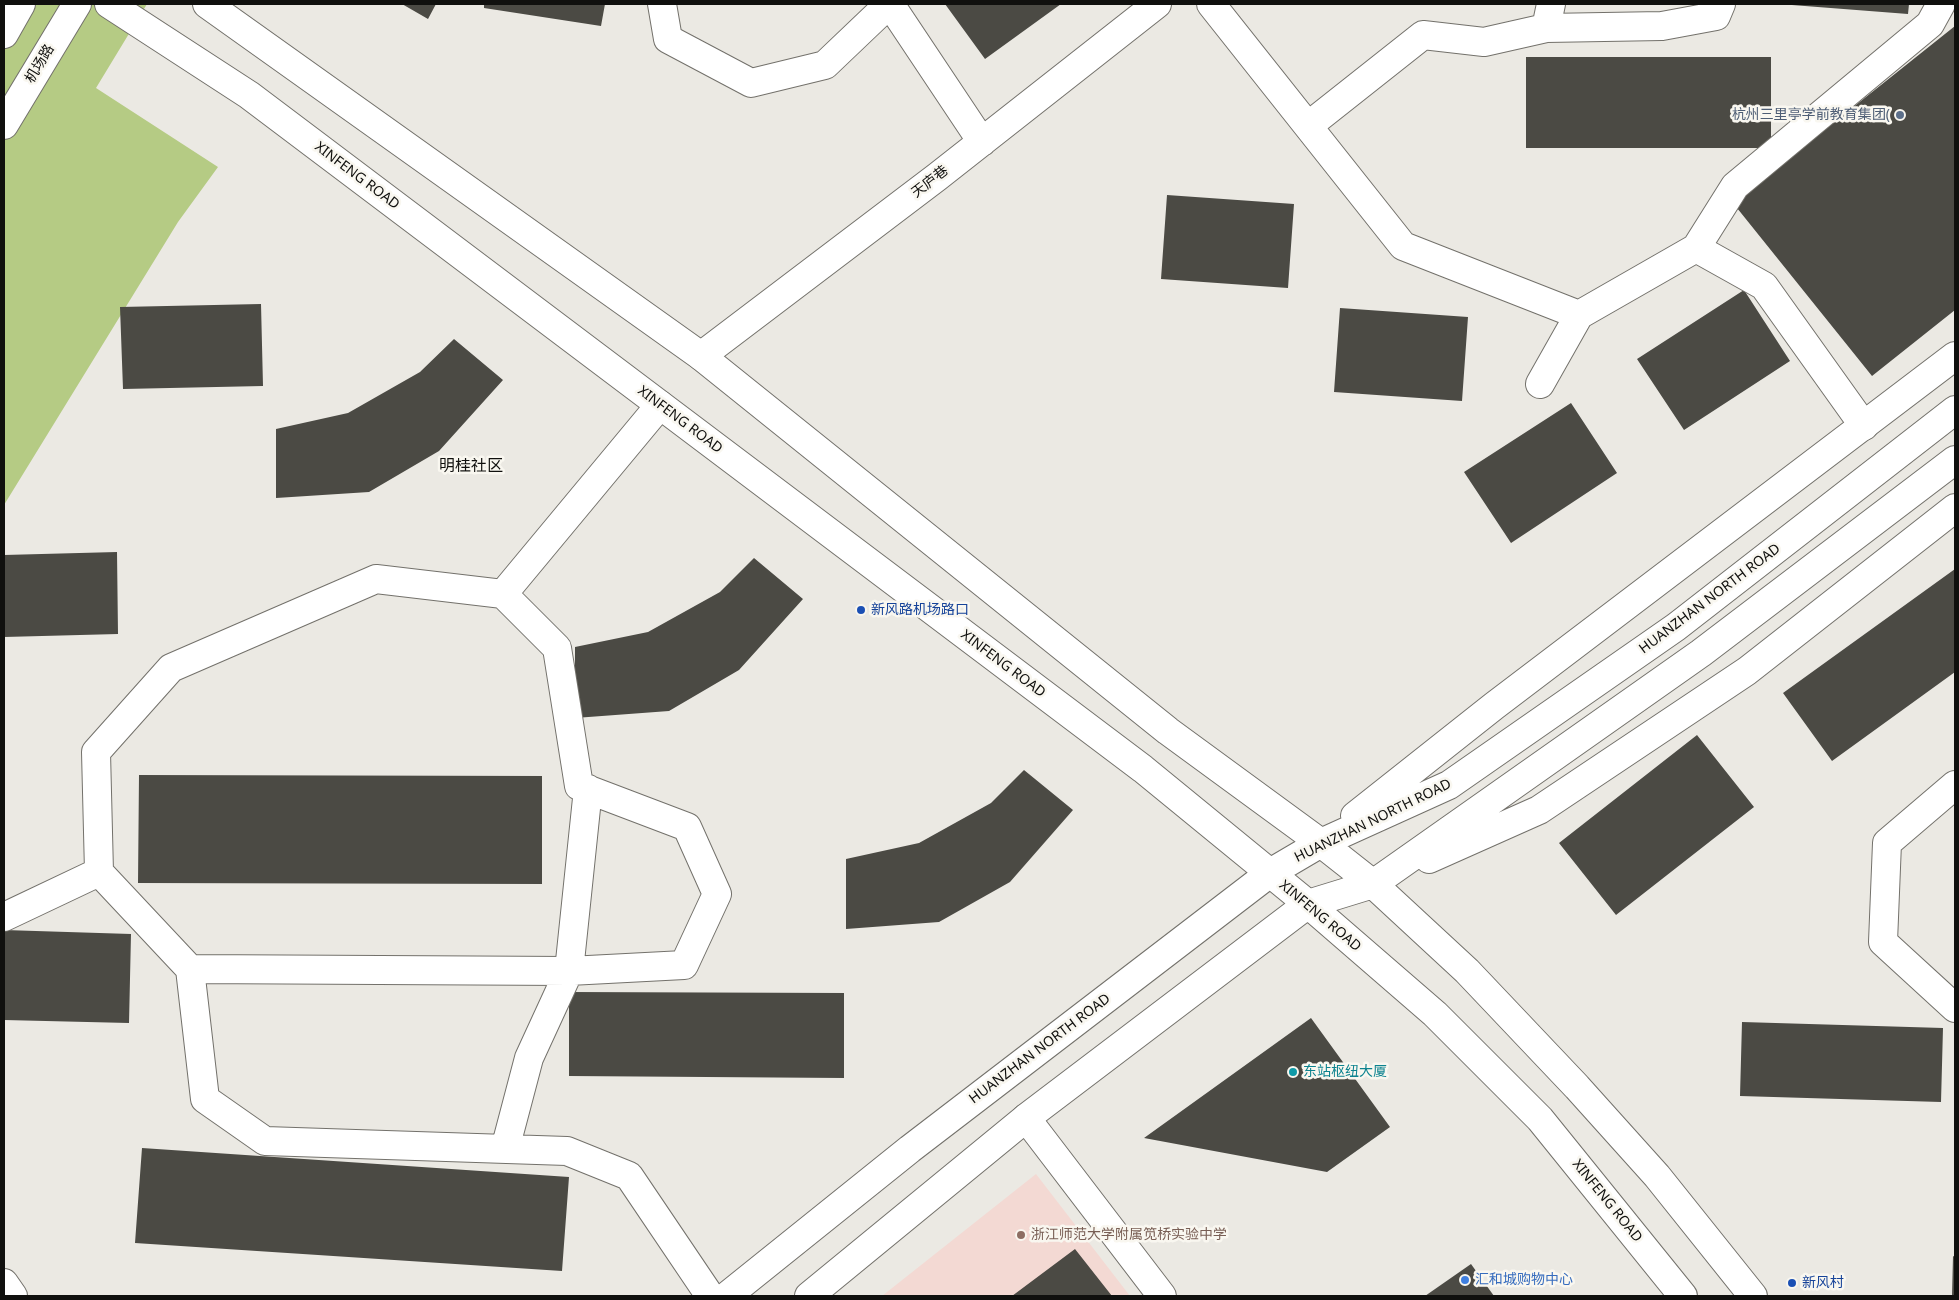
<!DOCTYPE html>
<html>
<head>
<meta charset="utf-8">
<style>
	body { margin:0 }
	#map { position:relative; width:1959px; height:1300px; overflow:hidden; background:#ebe9e3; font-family:"Noto Sans",sans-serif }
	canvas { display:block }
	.frame { position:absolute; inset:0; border:5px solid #10100e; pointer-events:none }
</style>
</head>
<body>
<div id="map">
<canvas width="1959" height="1300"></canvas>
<div class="frame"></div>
</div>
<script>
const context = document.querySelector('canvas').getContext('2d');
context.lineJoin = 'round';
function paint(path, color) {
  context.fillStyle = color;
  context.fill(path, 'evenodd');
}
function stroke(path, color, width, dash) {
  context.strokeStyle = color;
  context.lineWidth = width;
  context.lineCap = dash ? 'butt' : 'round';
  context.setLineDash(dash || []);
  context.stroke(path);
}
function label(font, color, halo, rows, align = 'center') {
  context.font = font + ' "Noto Sans","Noto Sans SC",sans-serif';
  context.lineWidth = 5;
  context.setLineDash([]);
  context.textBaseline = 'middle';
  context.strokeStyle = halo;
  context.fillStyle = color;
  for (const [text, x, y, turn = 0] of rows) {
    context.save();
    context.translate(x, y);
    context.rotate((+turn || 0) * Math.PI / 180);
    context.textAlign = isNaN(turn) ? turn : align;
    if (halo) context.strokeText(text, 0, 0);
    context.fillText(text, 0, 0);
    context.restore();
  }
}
paint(new Path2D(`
	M1036,1174l94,122h-248z`), '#f3d9d3');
paint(new Path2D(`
	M4,4h143l-51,84 122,79 -40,55 -174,283z`), '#b5cb84');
paint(new Path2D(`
	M402,4h34l-8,15z
	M484,4h121l-4,22 -117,-18z
	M945,4h116l-76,55z
	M1779,4h130l-1,10z
	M1955,26v284l-83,66 -139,-173z
	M1526,57h245v91h-245z
	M1167,195l127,9 -6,84 -127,-9z
	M1744,290l46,71 -106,69 -47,-71z
	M261,304l2,82 -140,3 -3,-82z
	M1340,308l128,9 -6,84 -128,-9z
	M454,339l49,41 -64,71 -70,41 -93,6v-69l72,-16 72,-41z
	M1571,403l46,70 -106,70 -47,-71z
	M117,552l1,82 -114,3v-82z
	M754,558l49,41 -64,71 -70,41 -94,7v-71l73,-15 72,-40z
	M1955,569v103l-123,89 -49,-68z
	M1697,735l57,72 -138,108 -57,-72z
	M1024,770l49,40 -63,72 -71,40 -93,7v-70l73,-16 72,-40z
	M139,775l403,1v108l-404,-1z
	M4,930l127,4 -2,89 -125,-3z
	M569,992l275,1v85l-275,-2z
	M1311,1018l79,109 -63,45 -183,-34z
	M1742,1022l201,6 -2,74 -201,-6z
	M142,1148l427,29 -7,94 -427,-28z
	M1075,1249l37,47h-100z
	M1953,1256l2,1v39h-3z
	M1471,1264l23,32h-69z`), '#4b4a44');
const street = new Path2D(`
	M662,4l6,35 83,44 74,-18 64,-61
	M890,4l92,138
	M1211,4l192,242 176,69 117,-67 68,38 100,140
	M1546,28l116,-2 54,-10 5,-12
	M1308,126l115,-91 61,7 62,-14 5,-24
	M1696,248l39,-62 195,-162 11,-20
	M701,356l236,-179 220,-173
	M1540,384l39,-69
	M503,594l157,-189
	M1955,785l-68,58 -4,99 72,66
	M4,917l95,-45
	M190,969l379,2 115,-6 33,-71 -30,-67 -108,-41 -22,-138 -54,-54 -127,-15 -205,89 -75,84 3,120 91,97 15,130 60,42 302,10 62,25 81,120
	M1026,1118l136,178
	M505,1149l24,-91 40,-87 19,-182`);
const secondary = new Path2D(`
	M109,4l140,91 894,674 165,135 127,110 105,105 143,177
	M207,4l494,352 467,375 153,112 52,41 94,87 110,116 80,89 96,120
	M4,125l73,-121
	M1355,816l139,-110 461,-350
	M1429,859l110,-49 208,-139 208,-163
	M4,1283l9,13
	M727,1296l183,-147 360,-276 51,-30 128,-58 227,-158 279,-217
	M809,1296l217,-178 282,-214 65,-20 328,-231 254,-193`);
const primary = new Path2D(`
	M4,34l17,-30`);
stroke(street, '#73716b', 30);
stroke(secondary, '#73716b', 30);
stroke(primary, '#73716b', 30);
stroke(street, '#fff', 28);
stroke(secondary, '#fff', 28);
stroke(primary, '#fff', 28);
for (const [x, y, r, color] of [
	[1900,115,5,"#5c6f8a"],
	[861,610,5,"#1a4fb4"],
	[1293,1072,5,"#0f9aa8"],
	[1021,1235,5,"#8d6e63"],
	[1465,1280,5,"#3f7fe0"],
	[1792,1283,5,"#1a4fb4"]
]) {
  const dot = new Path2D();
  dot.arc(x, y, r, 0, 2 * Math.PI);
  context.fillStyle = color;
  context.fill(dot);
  stroke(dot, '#f9f7f0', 2);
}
label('14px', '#10100e', '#f9f7f0', [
	["机场路",40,64,-59],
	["XINFENG ROAD",357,176,37],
	["天庐巷",930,182,-38],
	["XINFENG ROAD",680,420,37],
	["HUANZHAN NORTH ROAD",1710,599,-37],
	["XINFENG ROAD",1003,664,37],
	["HUANZHAN NORTH ROAD",1373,821,-26],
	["XINFENG ROAD",1320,916,40],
	["HUANZHAN NORTH ROAD",1040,1049,-37],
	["XINFENG ROAD",1607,1201,51]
]);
label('14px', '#4e5e75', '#f9f7f0', [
	["杭州三里亭学前教育集团(",1890,115]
], 'right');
label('14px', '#164399', '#f9f7f0', [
	["新风路机场路口",871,610],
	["新风村",1802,1283]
], 'left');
label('14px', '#0d838f', '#f9f7f0', [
	["东站枢纽大厦",1303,1072]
], 'left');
label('14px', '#785e54', '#f9f7f0', [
	["浙江师范大学附属笕桥实验中学",1031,1235]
], 'left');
label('14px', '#366cbe', '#f9f7f0', [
	["汇和城购物中心",1475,1280]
], 'left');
label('16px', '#10100e', '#f9f7f0', [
	["明桂社区",471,466]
]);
</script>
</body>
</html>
